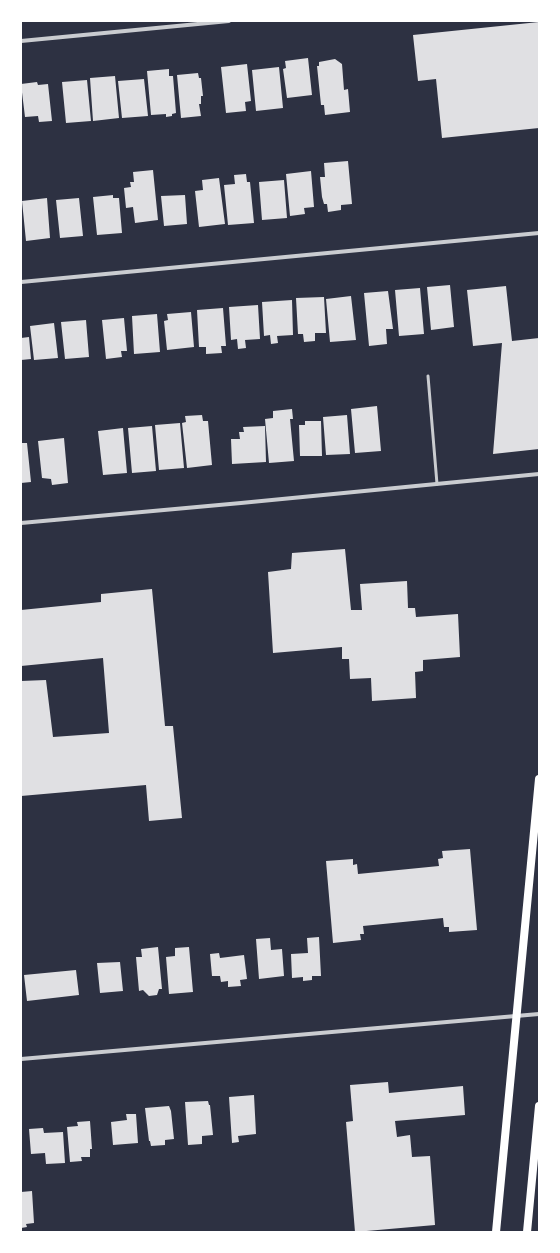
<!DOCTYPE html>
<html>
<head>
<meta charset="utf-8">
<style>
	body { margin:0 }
	#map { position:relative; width:560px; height:1253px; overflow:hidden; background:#2d3142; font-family:"Fira Sans",sans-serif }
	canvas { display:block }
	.frame { position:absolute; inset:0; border:22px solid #fff; pointer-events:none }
</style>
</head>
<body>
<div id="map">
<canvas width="560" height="1253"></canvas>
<div class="frame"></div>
</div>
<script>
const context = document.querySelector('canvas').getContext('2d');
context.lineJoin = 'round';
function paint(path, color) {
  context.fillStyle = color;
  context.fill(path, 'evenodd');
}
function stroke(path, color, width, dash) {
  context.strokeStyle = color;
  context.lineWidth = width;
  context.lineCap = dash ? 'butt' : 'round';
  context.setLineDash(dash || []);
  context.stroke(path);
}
paint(new Path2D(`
	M539,22v106l-97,10 -6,-59 -18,2 -5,-46z
	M308,58l4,37 -25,3 -4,-29 3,-1 -1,-7z
	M335,59l7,5 2,26 4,-1 2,23 -25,3 -1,-10h-3l-4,-39h2v-4z
	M247,64l4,37 -6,1 1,9 -20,2 -5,-46z
	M279,67l4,41 -27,3 -4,-41z
	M169,69v7h4l3,37 -4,1v2l-6,1v-3l-15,1 -4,-44z
	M198,73l1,5h2l2,18h-2v8h-2l2,12 -20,2 -4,-43z
	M115,76l4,42 -26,3 -3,-43z
	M144,79l4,37 -26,2 -4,-37z
	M87,80l4,41 -25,2 -4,-41z
	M37,82l1,3 10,-1 4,37 -13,1 -1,-6 -13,1 -4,-33z
	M348,161l4,43 -11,1v5l-13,2 -1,-8h-3l-2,-7 -2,-20h5l-1,-14z
	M153,170l5,50 -23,3 -2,-16 -7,1 -2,-20 7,-1 -1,-5h4l-1,-10z
	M311,171l3,36 -10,1 1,6 -15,2 -4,-42z
	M246,174l1,8h3l4,41 -26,2 -4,-40 11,-1 -1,-9z
	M219,178l6,46 -26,3 -4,-36 8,-1 -1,-10z
	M284,180l3,38 -25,2 -3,-38z
	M113,195v3h6l3,35 -25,2 -4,-38z
	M185,195l2,29 -23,2 -3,-30z
	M47,198l3,40 -24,3 -4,-40z
	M79,198l4,38 -23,2 -4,-38z
	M450,285l4,42 -23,3 -4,-43z
	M506,286l6,55 27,-3v111l-46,5 9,-111 -29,3 -6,-56z
	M420,288l4,46 -25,2 -4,-46z
	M388,291l5,38h-7l1,15 -18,2 -5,-53z
	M351,296l5,44 -26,2 -4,-43z
	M324,297l2,36h-11v8l-11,1 -1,-8h-5l-2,-36z
	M292,300l1,35 -16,1 1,7 -7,1 -1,-9 -6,1 -2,-34z
	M258,305l2,34 -15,1 1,8 -8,1 -1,-10 -6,1 -2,-33z
	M223,308l3,38h-5l1,7 -16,1v-7h-7l-2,-37z
	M191,312l3,35 -27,3 -3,-29 4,-1 -1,-6z
	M157,314l3,38 -26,2 -2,-38z
	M124,318l3,33h-6l1,6 -16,2 -4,-39z
	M86,320l3,37 -24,2 -4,-37z
	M54,323l4,35 -24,2 -4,-34z
	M29,337l2,22 -10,1v-22z
	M377,406l4,45 -26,2 -4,-44z
	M292,409l1,10h-3l4,42 -25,2 -4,-44 8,-1v-7z
	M202,415l1,6h5l4,44 -25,3 -5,-45 4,-1 -1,-6z
	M347,415l3,39 -24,1 -3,-38z
	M305,421h16l1,35h-22l-1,-31h6z
	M180,423l4,45 -25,2 -4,-45z
	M152,426l4,45 -24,2 -4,-45z
	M265,426l1,36 -34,2 -1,-25h9l-1,-7h5l-1,-5z
	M123,428l4,45 -24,2 -5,-44z
	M64,438l4,45 -16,2 -1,-6 -9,-1 -4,-37z
	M21,443h6l4,39 -10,1z
	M345,549l6,61h11l-2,-26 47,-3 1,27h7l1,9 42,-3 2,43 -37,3v11l-8,1 1,26 -44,3 -1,-23 -21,1 -1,-20h-7v-12l-69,6 -5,-81 23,-3 1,-16z
	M152,589l13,137h8l9,92 -33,3 -3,-36 -125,11v-115l25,-1 7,57 56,-4 -6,-75 -82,8v-56l80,-8v-8z
	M470,849l7,81 -28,2v-5h-5l-1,-9 -80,8 1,8h-4l1,6 -28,3 -7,-82 27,-2v6l4,-1 1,10 81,-8 -1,-7 5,-1 -1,-7z
	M319,937l2,39h-9v4l-9,1v-4l-11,1 -1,-24 17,-1 -1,-15z
	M270,938l1,12 11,-1 2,27 -25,3 -3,-40z
	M158,947l4,42h-3l-2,6 -8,1 -6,-6 -4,1 -3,-34h6l-1,-8z
	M189,947l4,45 -24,2 -3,-37 9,-1v-8z
	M219,953l1,5 24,-3 3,24 -7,1 1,6 -13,1v-6l-7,1 -1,-6h-8l-2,-22z
	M120,962l3,29 -23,2 -3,-30z
	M76,970l3,25 -52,6 -3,-26z
	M388,1082l1,11 74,-7 2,29 -70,6 2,16 13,-2 2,22 18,-1 5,69 -80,7 -9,-110 7,-1 -3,-36z
	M254,1095l2,39 -18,2 1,6 -7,1 -3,-46z
	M208,1101l1,4h1l3,30 -11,1v8l-14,1 -3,-43z
	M169,1106l2,5 3,28 -9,1v5l-14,1 -1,-5h-1l-4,-33z
	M126,1114h10l2,29 -25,2 -2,-23 16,-2z
	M90,1121l2,28h-2v8h-9l1,4 -12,1 -3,-35 11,-1 -1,-4z
	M43,1128l1,5 19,-1 2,31 -19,1 -1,-11 -14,1 -2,-25z
	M32,1191l2,32 -8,1 1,3 -6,1v-36z`), '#e0e0e3');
stroke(new Path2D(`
	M428,376l9,108`), '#caccd0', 3);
stroke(new Path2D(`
	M21,41l208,-20
	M21,282l518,-49
	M21,523l220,-20 298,-29
	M21,1059l518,-45`), '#caccd0', 4);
stroke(new Path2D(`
	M496,1232l43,-453
	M527,1232l12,-126`), '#fff', 8);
</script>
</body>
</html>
